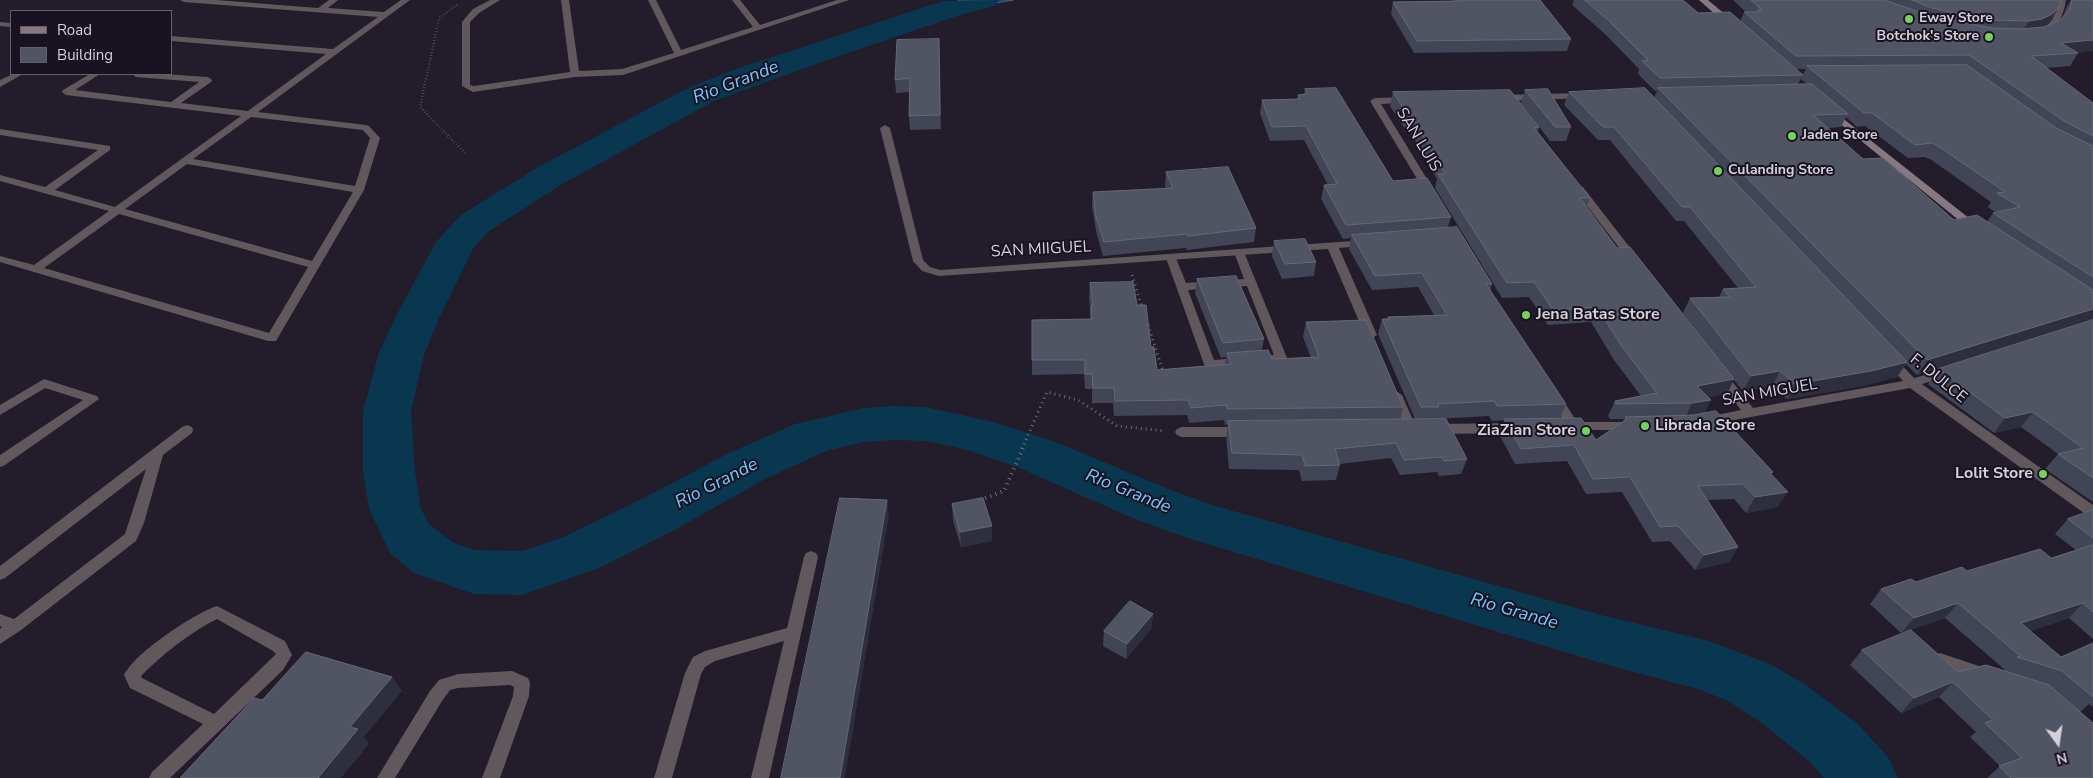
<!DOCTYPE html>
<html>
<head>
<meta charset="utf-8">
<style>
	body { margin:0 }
	#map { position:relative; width:2093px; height:778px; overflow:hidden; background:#231c2a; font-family:"Nunito Sans",sans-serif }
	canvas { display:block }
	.legend { position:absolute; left:10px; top:10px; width:162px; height:65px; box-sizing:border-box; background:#191321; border:1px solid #645f6b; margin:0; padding:6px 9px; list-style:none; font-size:15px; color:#d5d0da }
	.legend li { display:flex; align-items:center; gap:10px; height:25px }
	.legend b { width:25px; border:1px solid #645f6b }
	.north { position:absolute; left:2033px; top:718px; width:50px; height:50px; -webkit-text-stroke:4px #191321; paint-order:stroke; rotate:166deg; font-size:14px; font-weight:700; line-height:20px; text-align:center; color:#d5d0da }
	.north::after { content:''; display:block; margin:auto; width:18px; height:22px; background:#d5d0da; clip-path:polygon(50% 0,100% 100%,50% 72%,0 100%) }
</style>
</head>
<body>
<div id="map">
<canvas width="2093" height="778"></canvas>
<ul class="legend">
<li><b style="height:6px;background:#857881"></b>Road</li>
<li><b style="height:14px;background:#515463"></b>Building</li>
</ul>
<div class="north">N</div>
</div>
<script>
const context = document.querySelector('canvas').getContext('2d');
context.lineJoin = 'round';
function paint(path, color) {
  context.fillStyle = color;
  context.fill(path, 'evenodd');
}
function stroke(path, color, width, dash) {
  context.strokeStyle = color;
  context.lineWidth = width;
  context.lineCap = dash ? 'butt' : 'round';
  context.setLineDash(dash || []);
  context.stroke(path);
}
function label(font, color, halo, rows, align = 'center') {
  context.font = font + ' "Nunito Sans",sans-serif';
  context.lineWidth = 4;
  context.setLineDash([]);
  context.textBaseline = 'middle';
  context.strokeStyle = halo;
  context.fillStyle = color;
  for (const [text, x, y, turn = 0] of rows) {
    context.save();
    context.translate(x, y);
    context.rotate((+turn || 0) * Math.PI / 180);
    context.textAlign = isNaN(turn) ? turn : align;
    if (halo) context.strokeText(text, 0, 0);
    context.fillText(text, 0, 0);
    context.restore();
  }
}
const water = new Path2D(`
	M962,0h51l-45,8 -34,12 -10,-9z`);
paint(water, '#0a3750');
stroke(water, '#476579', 1);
paint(new Path2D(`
	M999,0l-4,6 -32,8 -133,45 -116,42 -150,82 -75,48 -15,16 -35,71 -15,37 -13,56 4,61 6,37 8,15 25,19 21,7 47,1 39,-13 81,-39 87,-46 66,-29 69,-16 30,-2 32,1 67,15 60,19 113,47 46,17 389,110 108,26 63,24 34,20 51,38 31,34 10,21h-74l-13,-15 -49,-40 -34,-22 -27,-11 -100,-27 -420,-127 -53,-20 -111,-49 -49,-17 -42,-9 -32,-1 -30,2 -38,9 -61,28 -85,48 -81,41 -77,27 -48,-1 -60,-21 -24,-20 -21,-44 -6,-37v-61l15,-56 17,-37 41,-76 25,-27 77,-48 152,-80 49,-19 204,-67z`), '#0a3750');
stroke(new Path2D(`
	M457,5l-18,13 -19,89 46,47`), '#706a76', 2.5, [0.5, 2.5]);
stroke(new Path2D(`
	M1132,275l10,32
	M1148,325l16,49
	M1022,449l25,-57 31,8 39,26 48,5`), '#706a76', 3, [1, 4]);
stroke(new Path2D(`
	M980,500l24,-9 19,-43`), '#706a76', 4, [1, 4.5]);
paint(new Path2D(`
	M1239,249l5,3 43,106 -6,4 -76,5 -39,-109 5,-3 4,1 11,27 58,-4 -10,-27zM1247,286l27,69 -60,5 -26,-70z
	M1948,368l6,4 -2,3 -40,12 -6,-4 2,-3z`), '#60585d');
paint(new Path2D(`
	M180,0h36l102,8 11,-8h9l-10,8 56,4 17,-12h9l-152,112 108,13 3,1 11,12 -16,52 -88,151h-8l-268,-79v-6l34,9 75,-54 -109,-30v-6l45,12 53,-37 -98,-15v-6l110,17v4l-55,40 60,17 126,-91 -175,-21 -4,-3 1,-2 27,-16h10l-25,16 96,12 28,-20 -63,-5 -4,-3h32l44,3 4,3 -1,2 -30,21 67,8 78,-57 -155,-13v-5l162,13 45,-32 -194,-15zM251,117l112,13 7,8 -15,48 -162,-27zM187,164l166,28 -41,69 -187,-52zM119,214l189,53 -39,66 -225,-65z
	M490,0h10l-21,13 -9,9v63l4,1 96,-14 -9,-72h8l10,71 43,-2 52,-16 -26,-53h8l25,50 72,-23 -21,-27h8l20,25 77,-25h12l-226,75 -48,2 -102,15 -11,-6v-64l11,-13z
	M2058,0h8c-2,13 -9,35 -26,34v-4c13,-6 16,-17 18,-30z
	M0,22l11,1v4l-11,-1z
	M13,74h10l-23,13v-7z
	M1584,93l3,1v4l-86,3 -5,-3 5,-3z
	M1409,97l5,3 -2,2 -31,2 54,88 -5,3 -5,-3 -55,-91 5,-3z
	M885,125l5,3 33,132 7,7 10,3 427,-30 4,1 1,2 -1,2 -32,3 38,87 -6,4 -6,-4 -37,-86 -389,27 -17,-5 -9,-10 -33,-133z
	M1579,186l4,1 55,71 1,2 -1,2h-8l-56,-73z
	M1889,355l4,1 23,24 177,125v12l-5,-1 -178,-128 -203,37 -5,-1 -1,-3 1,-3 5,-1 34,-7 -25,-33 -2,-3 2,-3h8l29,37 150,-27 -20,-22z
	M44,379l53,17 2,3 -94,66 -5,2v-12l83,-55 -38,-12 -45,27v-10z
	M1396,391l6,4 15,34 -1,3h-10l-1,-3 -15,-34z
	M1555,393l4,1 18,28h55l5,1 1,3 -1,3 -5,1h-67l-1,-3 1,-3 -16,-27z
	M1517,423l5,2 1,3 -1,3 -5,2 -82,1 -5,-2 -1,-3 1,-3 5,-2z
	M187,425l5,2 1,3 -1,3 -29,22 -19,68 -8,18 -115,89 -21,14v-15l2,-2 -2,-1v-12l14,5 111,-85 21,-65 -141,109 -5,2v-14l182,-139z
	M1182,427h60l5,2 2,3 -2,3 -5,2h-60l-5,-2 -2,-3 2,-3z
	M811,551l5,2 2,4 -49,221h-18l33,-137 -69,20 -10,6 -4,7 -29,104h-18l31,-105 8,-16 12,-6 82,-23 17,-71 2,-4z
	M217,606l68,35 7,14 -9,15 -113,108h-21l3,-6 51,-48 -73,-36 -6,-13c11,-22 69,-61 93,-69zM217,619l56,32 3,3 -62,60 -72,-36 -1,-2c22,-22 48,-43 76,-57z
	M1940,653l48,16 2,5 -2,5 -6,2 -48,-16 -2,-5 2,-5z
	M512,671l16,7 2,5 -1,13 -29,82h-18l31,-82 1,-9 -4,-2 -52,3 -8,2 -8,11 -47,77h-18l53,-87 9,-11 19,-6z`), '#60585d');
paint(new Path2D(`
	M1699,0h9l25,21v4h-6z
	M1831,109l148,117 1,2 -1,2h-8l-143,-116v-4z`), '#857881');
paint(new Path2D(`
	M1453,0h87l31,39 -4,12 -153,2 -23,-39 2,-12 60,-1z
	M1574,0h109l15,13 42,9 4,-10h2l-13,-12h328l-3,9 -8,12 -5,5 15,-6 3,-3 3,-9 5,-8h22l-15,53 -8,13 -24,2 47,35v217l-176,55 -11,-11 -9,13 -35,9 -75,13 -15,-13 -29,5 -9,-11 -7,14 -18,3 -4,16 68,59 -1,2 6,33 -32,6 -12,-14 -26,1 30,47 -9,15 -34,8 -25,-29 -18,1 -30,-50 -36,2 -19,-33 -52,3 -16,-30 5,-14 -12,1 -3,-5 -53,3 31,40 -6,15 -22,2 -2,-4 -37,3 -9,-17 -51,6v1l-4,15 -34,1 -3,-11 -70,-1 -3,-33 2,-12 -3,1 -1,-5 -35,3 -2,-8 -73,1 -1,-13h-21v-14h-7l-1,-15 -52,1v-55l58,-1v-11l-1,-10 1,-15 47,22 14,42 6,23 68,-5 1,-8 -5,1 -26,-65 2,-14 67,60 -2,11 10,9 39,-1 -8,-21 3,-15 97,85 -3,13 15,-1 -37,-85 4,-15h5l1,-2 46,-2 -16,-28 -46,3 -23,-41 2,-11 -8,1 -22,-40 3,-14h4l-24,-45 -34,1 -10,-28 2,-13 35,-1 1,-4 6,-1 1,-5 88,92 58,36 -3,10 44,57 -2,7 76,113 -6,14 36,22 27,-18 1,-3h-14l-2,-3 7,-15 26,-5 -27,-36 -23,-38 -43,3 -19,-28 -27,1 -67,-110 2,-9 -27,-47h-3l-17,-26 3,-14 146,35 -1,5 52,66 -4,9 31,41 91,98 -25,-33 7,-15 29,-1 4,-8 15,-1 -54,-67h-8l-66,-81h-12l-34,-35 5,-13 85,6 3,-7h-2l-17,-17 1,-5 -34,-35 -33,-29zM1795,69h11l-5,10 6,5h-9l5,-9zM1846,117l11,10 8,-1 43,32 16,-1 6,2 61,43 -3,5 7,5 -2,1 -6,9 -33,-2 -91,-61 -35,-31 13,-1z
	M940,52l1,77 -31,1 -1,-14v-24l-13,1 -1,-13z
	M1525,90l46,37 -5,14h-16l-29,-38z
	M1166,172l90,56 -2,14 -67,8 -1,-2 -83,8 -7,-25 -4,-25 1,-14 73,-3 -1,-3z
	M1274,241l42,21 -2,14 -32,3 -10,-23z
	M2093,320v182l-48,-33 13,-15 -37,-27 -27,6 -66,-49 10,-15z
	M952,504l40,22v15l-31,6 -8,-27z
	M2093,510v129l-24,-21 -39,13 31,26 32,-14v64l-4,-3 -9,8 13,66h-106l13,-12 -30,-29 6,-5 -37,-35 -38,16 -51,-48 12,-15 96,22 47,-2 -60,-52 -44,15 -31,-29 11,-15 86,-18 84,-13 25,-8 -21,-16 13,-15z
	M1153,614l-2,15 -25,30 -23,-13 1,-15z`), '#414555');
paint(new Path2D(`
	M2058,9l-8,12 -5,5 -24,7 8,-12z
	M939,39l1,13 1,77 -1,-14z
	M2093,40v11l-15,2 -17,-10z
	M2093,309v11l-176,55 10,-15z
	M1907,362l-10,15 -35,9 -75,13 8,-15z
	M1780,371l-8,15 -29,5 8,-15z
	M1734,379l-7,15 -38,7 8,-15z
	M1711,400l-7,15 -19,3 7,-15z
	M2033,412l-12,15 -27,6 11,-15z
	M1788,492l-10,15 -32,6 9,-16z
	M887,500l2,15 -44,263h-5z
	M992,526v15l-31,6 -1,-15z
	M1738,547l-9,15 -34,8 9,-15z
	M1958,603l-13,15 -44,15 13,-15z
	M2083,603l-14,15 -62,20 14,-15z
	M1153,614l-2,15 -25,30 1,-15z
	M392,677l10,14 -38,46 5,7 -28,34h-23l32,-51z
	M1953,682l-14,15 -38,16 13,-15z`), '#2e2f3e');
const building = new Path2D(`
	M1458,0h82l31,39 -154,2 -24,-39 66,-1z
	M1585,0h98l15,13 32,-1 73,63 -143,3 -18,-17 6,-1 -39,-39z
	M1751,0h133l47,16 61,12 28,1 24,-2 16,-7 9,-10 3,-10h21v40l-32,3 17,10 -47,3 62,47v33l-29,-15 -95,-66 -173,1 -52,-44h15l-2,-2h5z
	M1912,0h149l-3,9 -6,5 -10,5 -13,2 -35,-1 -35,-6 -27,-6z
	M939,39l1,76 -31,1 1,-38 -15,2 2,-40z
	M1967,65l89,63 37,18v131l-100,-64 27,-6 -23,-14 8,-1 -67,-46 -6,-3 -17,2 -43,-32h-8l-57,-47z
	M1812,84l36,30 -35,1 50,44 20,-1 71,62 23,-5 116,75v19l-166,51 -269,-272z
	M1336,88l57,93 34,-3 24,39 -105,8 -22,-40 13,-1 -31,-58 -34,1 -10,-27 38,-1 -2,-4 10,-1 -3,-5z
	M1645,88l262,274 -36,9 -76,13 -15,-13 -29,5 -61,-78 40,-1 -7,-8 33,-2 -66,-80h-8l-68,-80h-11l-34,-35z
	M1548,89l23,38h-16l-30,-37z
	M1510,90l29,37 -5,1 56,70h-10l37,50 13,-1 104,132 -37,7 14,14 -19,3 -76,1 -1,-3 42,-8 -36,-48 -24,-38 -44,3 -19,-28 -27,1 -69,-109h7l-32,-55h-3l-17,-27z
	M1228,167l28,61 -68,8 -1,-2 -83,8 -8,-25 -3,-25 80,-4 -7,-16z
	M1457,227l35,57h-6l80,120 -69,2 -2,-5 -57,3 1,3h-18l-39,-88h7l-1,-2 59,-2 -25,-42 -47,3 -23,-41z
	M1305,239l11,23 -31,2 -11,-23z
	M1236,276l28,63 -41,4 -26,-64z
	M1133,282l4,23h9l5,42h3l3,23 74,-6 -4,-11 41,-3 4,9 47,-2 -13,-35 60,-2 37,87 -176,2 -1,-4 -35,3 -3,-8 -73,1 -1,-13h-21l-1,-14h-7v-14h-53v-40l60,-1 -1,-13h2l-3,-23z
	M2093,320v158l-35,-24 25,-6 -50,-36 -28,6 -67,-49z
	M1716,411l57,61 -3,1 18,19 -33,5 -12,-13 -45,2 40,61 -34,8 -26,-29 -18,1 -30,-50 -37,2 -19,-34 -53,4 -17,-30 77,-1 15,22 31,-21 -2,-2 68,-2z
	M1446,419l21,40 -23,2 -2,-4 -38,3 -8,-17 -61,6 5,16 -35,1 -3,-11 -70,-2 -4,-32z
	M840,498l47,2 -47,278h-59z
	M983,498l9,28 -32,6 -8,-28z
	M2093,510v28l-25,-19z
	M2093,545v67l-10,-9 -62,20 40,34 32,-14v54l-31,-26 -45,-14 3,-1 -62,-53 -44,15 -33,-29 30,-10 5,3 46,-15 5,4 73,-22 11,9z
	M1130,601l23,13 -26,30 -23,-13z
	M1911,630l47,42 28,-7 63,20 44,38v55h-82l-12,-12 23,-8 -37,-35 8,-3 -40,-38 -39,16 -52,-48z
	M306,652l86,25 -42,50 8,2 -40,49h-138l74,-80 8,2z`);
paint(building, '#515463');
stroke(building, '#666876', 1);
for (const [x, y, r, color] of [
	[1909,19,5,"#74d25c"],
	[1989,37,5,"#74d25c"],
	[1792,136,5,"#74d25c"],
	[1718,171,5,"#74d25c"],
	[1526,315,5,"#74d25c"],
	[1645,426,5,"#74d25c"],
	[1586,431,5,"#74d25c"],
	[2043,474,5,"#74d25c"]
]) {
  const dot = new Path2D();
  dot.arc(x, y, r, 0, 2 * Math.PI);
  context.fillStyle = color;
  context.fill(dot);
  stroke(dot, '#191321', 2);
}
label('bold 14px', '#d5d0da', '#191321', [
	["Eway Store",1919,19],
	["Botchok's Store",1979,37,"right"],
	["Jaden Store",1802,136],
	["Culanding Store",1728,171]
], 'left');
label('16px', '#d5d0da', '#191321', [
	["SAN LUIS",1418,140,59],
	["SAN MIIGUEL",1041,250,-3],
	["F. DULCE",1938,379,39],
	["SAN MIGUEL",1770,393,-10]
]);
label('bold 16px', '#d5d0da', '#191321', [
	["Jena Batas Store",1536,315],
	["Librada Store",1655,426],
	["ZiaZian Store",1576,431,"right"],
	["Lolit Store",2033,474,"right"]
], 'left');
label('italic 18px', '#77c8fe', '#191321', [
	["Rio Grande",736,83,-21],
	["Rio Grande",717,484,-27],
	["Rio Grande",1128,492,22],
	["Rio Grande",1514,612,16]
]);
</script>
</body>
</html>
